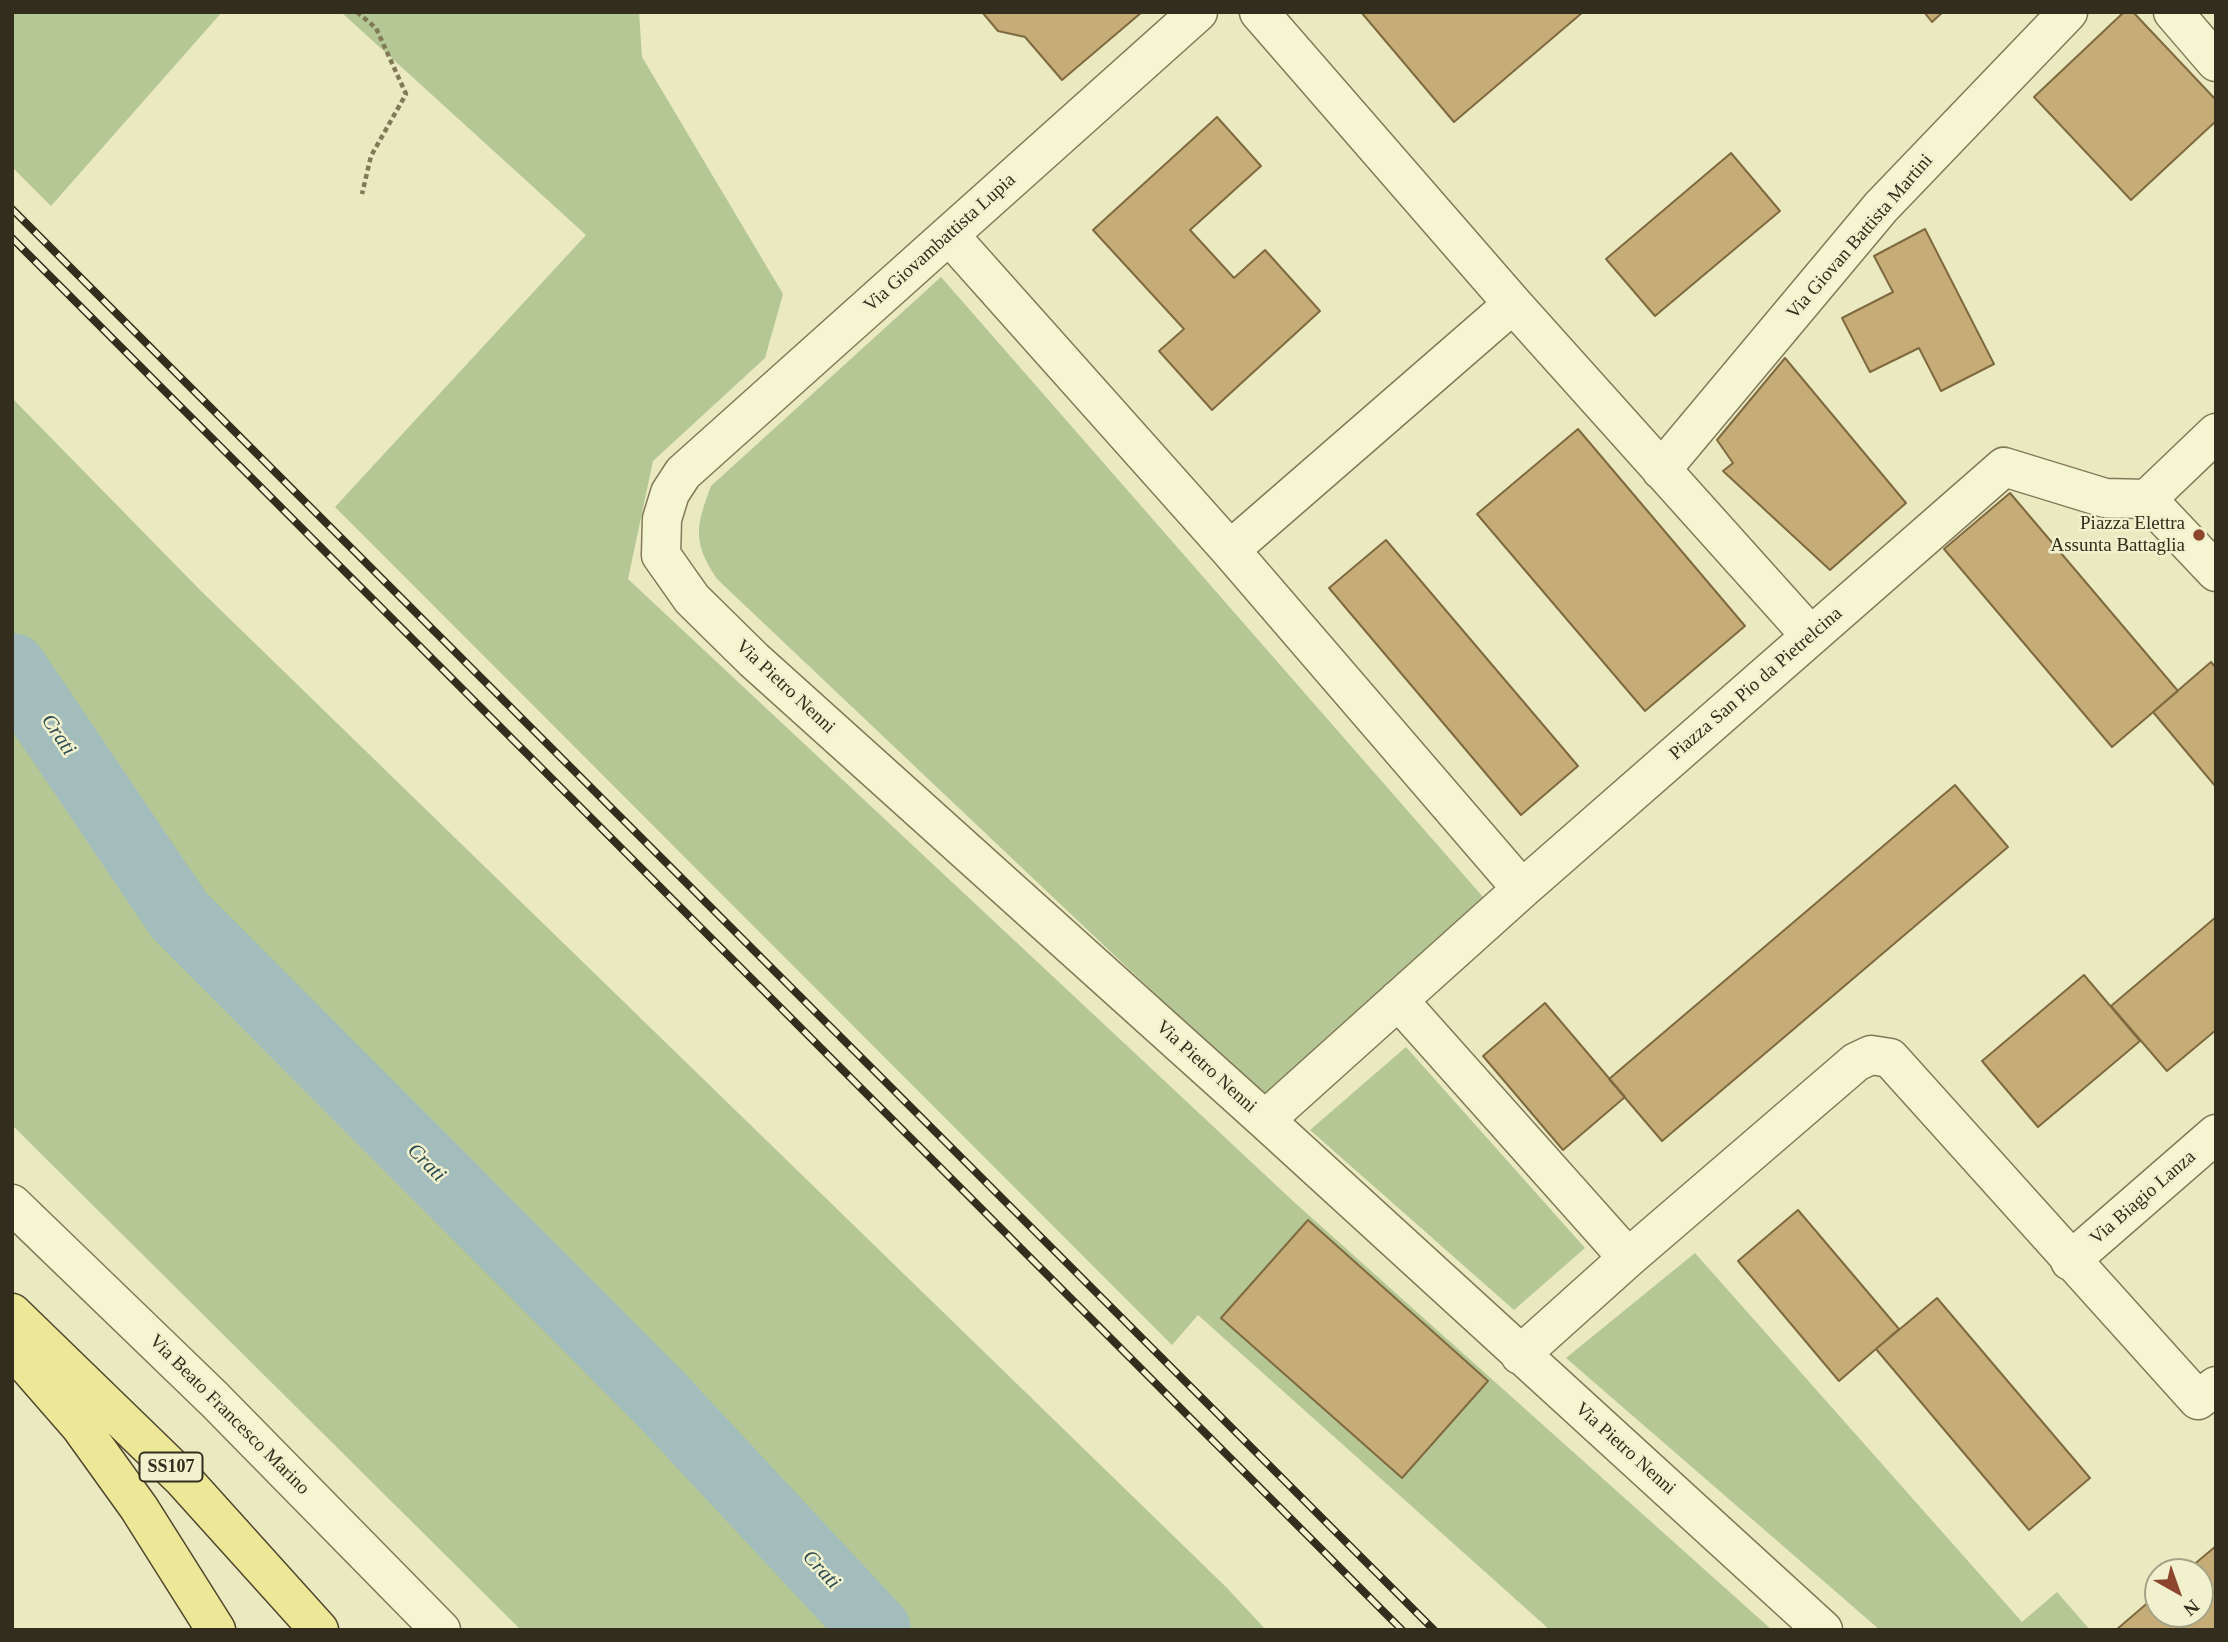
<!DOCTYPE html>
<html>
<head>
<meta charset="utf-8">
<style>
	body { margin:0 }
	#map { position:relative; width:2228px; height:1642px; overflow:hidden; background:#eae9bf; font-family:Georgia,serif }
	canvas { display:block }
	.frame { position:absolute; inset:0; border:14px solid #322d1c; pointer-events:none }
	.north { position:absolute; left:2144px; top:1558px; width:70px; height:70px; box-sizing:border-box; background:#f2f1ce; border:2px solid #a5a387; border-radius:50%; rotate:140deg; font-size:19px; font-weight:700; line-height:28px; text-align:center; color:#322d1c }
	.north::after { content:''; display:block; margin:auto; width:24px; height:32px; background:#8d452d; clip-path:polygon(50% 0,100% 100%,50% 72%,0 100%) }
</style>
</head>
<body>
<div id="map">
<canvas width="2228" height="1642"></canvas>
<div class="frame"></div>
<div class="north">N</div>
</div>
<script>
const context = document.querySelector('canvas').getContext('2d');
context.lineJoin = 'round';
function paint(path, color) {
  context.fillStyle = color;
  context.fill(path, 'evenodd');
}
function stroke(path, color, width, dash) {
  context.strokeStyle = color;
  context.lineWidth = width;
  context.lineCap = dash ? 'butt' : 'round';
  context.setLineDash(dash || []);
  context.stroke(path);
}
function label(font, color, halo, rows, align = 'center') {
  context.font = font + ' Georgia,serif';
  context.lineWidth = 5;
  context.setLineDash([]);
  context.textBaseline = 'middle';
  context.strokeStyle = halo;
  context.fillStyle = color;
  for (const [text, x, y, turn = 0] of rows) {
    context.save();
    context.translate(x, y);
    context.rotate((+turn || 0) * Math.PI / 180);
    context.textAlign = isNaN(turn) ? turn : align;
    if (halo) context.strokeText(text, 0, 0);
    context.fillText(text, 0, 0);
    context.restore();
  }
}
paint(new Path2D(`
	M12,12h210l-171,194 -39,-39z
	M341,12h298l3,45 141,237 -18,64 -112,103 -25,118 666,623 478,428h-222l-352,-315 -26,30 -837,-838 251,-272z
	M941,277l542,620 -219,200 -547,-518c-25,-37 -21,-53 -6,-93z
	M12,398l188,192 1027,998 39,42h-745l-509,-505z
	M1406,1047l179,201 -71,62 -204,-180z
	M1695,1253l327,369 35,-30 33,38h-210l-314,-272z`), '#b4c794');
stroke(new Path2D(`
	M12,668l167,247 478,480 219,235`), '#a2bdbc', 70);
const building = new Path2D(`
	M982,12h160l-80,68 -37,-43 -27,-6z
	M1361,12h222l-129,110z
	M1924,12h19l-11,10z
	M2124,12h9l83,88v21l-85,79 -97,-103z
	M1217,117l44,49 -71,64 44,48 31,-28 55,61 -108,99 -53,-59 25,-22 -91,-99z
	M1731,153l49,58 -125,105 -49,-57z
	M1925,229l69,135 -53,27 -22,-43 -49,24 -28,-54 51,-26 -19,-36z
	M1785,358l121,145 -76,67 -107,-99 10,-8 -16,-23z
	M1578,429l167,197 -100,85 -168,-197z
	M2010,493l168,198 -66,56 -168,-198z
	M1386,540l192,226 -57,49 -192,-227z
	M2211,662l5,6v119l-63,-75z
	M1955,785l53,62 -346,294 -53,-62z
	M2216,917v113l-49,41 -56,-65z
	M2084,975l56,66 -102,86 -56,-66z
	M1545,1003l80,94 -62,53 -80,-94z
	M1798,1210l101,119 -60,52 -101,-120z
	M1308,1220l180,161 -86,97 -181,-160z
	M1937,1298l153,180 -61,52 -153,-181z
	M2216,1546v84h-100l42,-36v20h42v-42h-15z`);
paint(building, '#c6ad77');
stroke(building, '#7f6a40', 2);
const minor = new Path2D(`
	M1198,12l-515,461 -13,20 -8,26 -1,36 31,44 62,61 511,460 558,510
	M1259,12l254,292 298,332
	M2173,12l43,50
	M949,235l281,315 292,339
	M1661,470l220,-263 187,-195
	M2147,499l69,73
	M2147,499l69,-66
	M1230,550l283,-246
	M1398,1000l230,258 228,-196 15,-7 19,3 308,342 18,-14
	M1265,1120l257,-231 482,-422 101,31 42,1
	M2070,1261l146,-127
	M1520,1355l108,-97`);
const tertiary = new Path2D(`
	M12,1204l202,195 227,231`);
const primary = new Path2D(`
	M12,1313l170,165 137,152
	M12,1348l68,78 59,82 77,122`);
stroke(minor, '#827959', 41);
stroke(tertiary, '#827959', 41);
stroke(primary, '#4f462d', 41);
stroke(new Path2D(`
	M357,12l19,16 30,66 -35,62 -9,38`), '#827959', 4.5, [5, 3.5]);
stroke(minor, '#f6f5d2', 38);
stroke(tertiary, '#f6f5d2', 38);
stroke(primary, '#ece898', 38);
const rail = new Path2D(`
	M12,209l1422,1421
	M12,238l1390,1392`);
stroke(rail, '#322d1c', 8);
stroke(rail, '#f2f1ce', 5, [16]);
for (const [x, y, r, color] of [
	[2199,535,7,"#8d452d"]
]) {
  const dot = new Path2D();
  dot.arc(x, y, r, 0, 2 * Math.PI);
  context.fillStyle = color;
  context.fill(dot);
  stroke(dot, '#f2f1ce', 2.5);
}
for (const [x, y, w] of [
	[171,1467,63]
]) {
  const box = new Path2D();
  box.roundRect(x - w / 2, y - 14.5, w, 29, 5);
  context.fillStyle = '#f2f1ce';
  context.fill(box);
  stroke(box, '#322d1c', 2);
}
label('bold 18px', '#322d1c', null, [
	["SS107",171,1467]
]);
label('19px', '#322d1c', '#f2f1ce', [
	["Via Giovan Battista Martini",1860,237,-49],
	["Via Giovambattista Lupia",940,243,-42],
	["Piazza San Pio da Pietrelcina",1756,684,-41],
	["Via Pietro Nenni",785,687,43],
	["Via Pietro Nenni",1206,1067,42],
	["Via Biagio Lanza",2143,1198,-41],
	["Via Beato Francesco Marino",229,1415,45],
	["Via Pietro Nenni",1625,1449,42]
]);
label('19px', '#322d1c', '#f2f1ce', [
	["Piazza Elettra",2185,524],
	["Assunta Battaglia",2185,546]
], 'right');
label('italic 21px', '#2c4a51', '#f2f1ce', [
	["Crati",58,735,56],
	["Crati",426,1163,45],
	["Crati",821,1570,47]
]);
</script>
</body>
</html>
